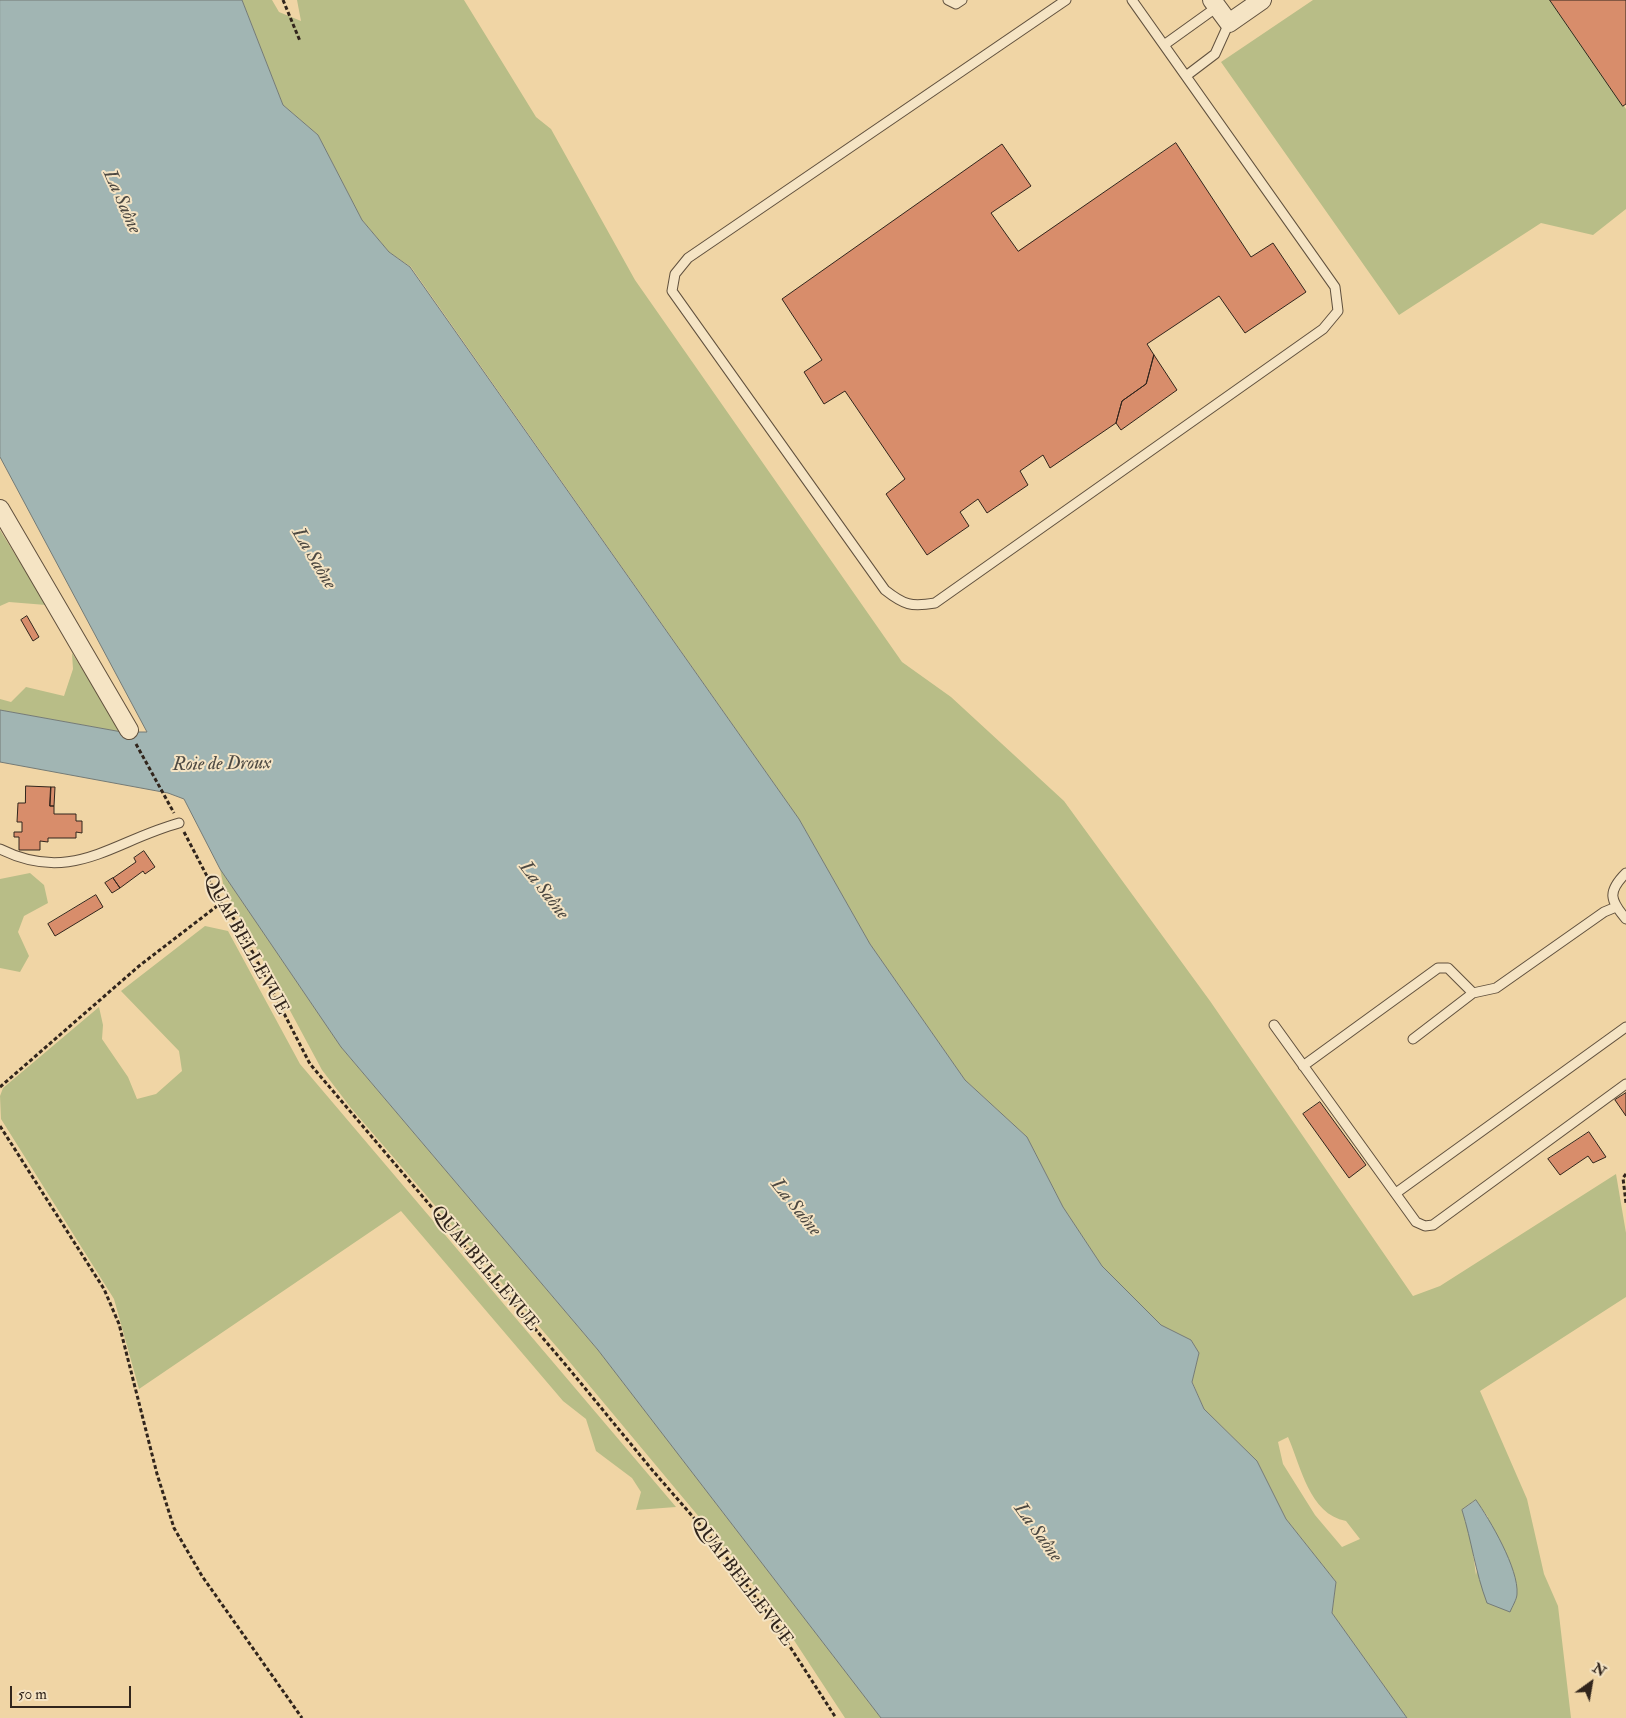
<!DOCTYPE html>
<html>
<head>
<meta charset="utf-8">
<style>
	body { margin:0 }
	#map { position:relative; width:1626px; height:1718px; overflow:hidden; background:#f0d5a5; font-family:"IM FELL Double Pica",serif }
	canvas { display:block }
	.north { position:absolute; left:1566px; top:1658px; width:50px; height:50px; -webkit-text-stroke:4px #f5e4c4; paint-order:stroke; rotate:32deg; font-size:14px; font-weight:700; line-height:20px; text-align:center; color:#31251c }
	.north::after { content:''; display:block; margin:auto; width:18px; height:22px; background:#31251c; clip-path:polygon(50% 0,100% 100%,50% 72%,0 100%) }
	.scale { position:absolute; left:10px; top:1686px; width:121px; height:22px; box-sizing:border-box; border:2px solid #31251c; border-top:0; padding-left:6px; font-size:15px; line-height:18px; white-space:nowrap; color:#31251c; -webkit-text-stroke:4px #f5e4c4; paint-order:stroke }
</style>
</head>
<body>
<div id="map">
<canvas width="1626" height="1718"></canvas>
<div class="north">N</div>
<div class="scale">50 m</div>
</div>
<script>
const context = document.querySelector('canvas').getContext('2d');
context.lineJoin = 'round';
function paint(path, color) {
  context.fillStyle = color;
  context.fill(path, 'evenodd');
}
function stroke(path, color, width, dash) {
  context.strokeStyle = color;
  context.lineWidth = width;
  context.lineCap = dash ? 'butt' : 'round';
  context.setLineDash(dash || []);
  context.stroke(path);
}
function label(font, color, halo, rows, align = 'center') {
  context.font = font + ' "IM FELL Double Pica",serif';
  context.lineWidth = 4;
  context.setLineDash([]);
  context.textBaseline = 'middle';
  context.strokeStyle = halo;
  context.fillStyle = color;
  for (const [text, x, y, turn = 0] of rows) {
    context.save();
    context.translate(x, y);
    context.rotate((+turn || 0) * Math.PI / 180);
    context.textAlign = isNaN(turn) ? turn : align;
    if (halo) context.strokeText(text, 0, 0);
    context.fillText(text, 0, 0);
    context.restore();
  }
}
paint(new Path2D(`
	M242,0h30l7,12 22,9 -4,-21h167l72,117 15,12 84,151 267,382 49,35 113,104 146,200 203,295 27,-10 176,-112 10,59v64l-146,94 47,108 17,75 14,32 13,112h-164l-75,-105 4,-31 -50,-63 -29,-58 -53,-52 -12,-28 7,-28 -8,-13 -30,-15 -59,-59 -39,-59 -36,-70 -62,-57 -95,-136 -71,-125 -388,-552 -22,-15 -27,-32 -44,-85 -35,-30zM1288,1437c13,29 21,77 58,84l14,18 -18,8 -27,-32 -32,-51 -5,-22zM1475,1500l13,17 -12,58 -5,-36 -9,-29z
	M1313,0h237l76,109v100l-33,26 -52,-12 -142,92 -178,-253z
	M0,530l46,75 -37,-3 -9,4z
	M72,653l50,79 -122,-22v-11l11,3 15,-15 38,9 9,-27z
	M220,869l121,178 257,303 283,368h-36l-59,-90 -56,-74 -162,-194 -217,-252 -29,-38 -98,-182z
	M30,873l14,12 4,18 -24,13 -6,16 11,24 -9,16 -20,-4v-89z
	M205,926l23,5 72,133 376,443 -40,3 5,-18 -9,-14 -36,-27 -10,-32 -23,-18 -162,-190 -262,178 -25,-90 -113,-180 -1,-23 3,-8 96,-81 4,18 -1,14 26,38 9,22 19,-5 26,-23 -3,-20 -58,-60z`), '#b8bd87');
const water = new Path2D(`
	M0,0h242l41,105 35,30 44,85 27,32 21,15 389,552 71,125 95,136 62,57 36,70 39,59 59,59 30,15 8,13 -7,29 12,27 53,52 29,58 50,63 -4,31 75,105h-526l-283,-368 -257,-303 -121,-178 -36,-70 -16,-6 -168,-31v-52l122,22h25l-147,-275z
	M1476,1500c14,20 43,69 41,94 0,5 -5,13 -7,18l-23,-9c-12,-32 -15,-61 -25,-93z`);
paint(water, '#a1b5b3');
stroke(water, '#747b77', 1);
const building = new Path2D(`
	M1550,0h76v104l-3,2z
	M1176,143l75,114 22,-14 33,49 -61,41 -26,-37 -72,48 7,11 -8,29 -24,17 -6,22 -66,45 -7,-13 -23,16 8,14 -41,28 -9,-14 -18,13 9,14 -42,29 -41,-61 19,-15 -60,-88 -21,13 -20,-32 18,-12 -40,-61 220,-155 29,42 -40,27 27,38z
	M1154,355l23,35 -56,40 -5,-7 6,-22 24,-17z
	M27,616l12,21 -6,4 -12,-21z
	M26,786l25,1 -1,19h4v8h22v7h6v12l-6,-1v6h-28v4l-8,-1v9h-21v-13h-5v-5h8v-10h-5l1,-19h7z
	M51,787h4l-1,19h-4z
	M144,851l11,16 -10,7 -2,-3 -23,17 -7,-10 23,-16 -2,-4z
	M113,878l7,10 -8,5 -7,-10z
	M96,895l7,12 -48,29 -7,-12z
	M1626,1093v23l-11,-16z
	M1320,1102l46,63 -17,13 -46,-64z
	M1589,1132l17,25 -13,6 -5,-7 -28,19 -12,-16z`);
paint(building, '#d88d6b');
stroke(building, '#31251c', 1);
const service = new Path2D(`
	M948,0l8,4 6,-4
	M1066,0l-378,258 -13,16 -3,17 213,299c19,15 26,17 50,13l388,-274 15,-18 -3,-24 -203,-287
	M1164,45l53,-38
	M1186,76l29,-22 14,-31
	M0,849c72,36 113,-8 179,-26
	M1626,873c-19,19 -16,27 0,46
	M1274,1025l142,197 9,4 8,-1 193,-141
	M1413,1039l60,-46
	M1303,1066l135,-98h10l25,25 23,-5 108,-76 12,-5
	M1396,1193l230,-166`);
const minor = new Path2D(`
	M1212,0l17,23 33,-23
	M0,509l129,221`);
stroke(service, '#61513e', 11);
stroke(minor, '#61513e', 20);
stroke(new Path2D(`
	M283,0l17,41
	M136,744l38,69
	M184,832l37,71 17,21 72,140 260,306 83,101 62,71 59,80 62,96
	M0,1087l139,-121 82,-63
	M0,1126l104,163 15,35 38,150 17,54 28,48 100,142
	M1626,1174l-3,4 3,25`), '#31251c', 3, [4, 2.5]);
stroke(service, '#f5e4c4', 9);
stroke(minor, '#f5e4c4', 18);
label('18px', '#31251c', '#f5e4c4', [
	["QUAI BELLEVUE",245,945,61],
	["QUAI BELLEVUE",484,1269,50],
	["QUAI BELLEVUE",741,1582,53]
]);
label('italic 19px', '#4d4942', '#f5e4c4', [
	["La Saône",121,202,66],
	["La Saône",313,559,59],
	["Roie de Droux",222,765,-1],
	["La Saône",543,891,52],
	["La Saône",795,1208,51],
	["La Saône",1037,1533,54]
]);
</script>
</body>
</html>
